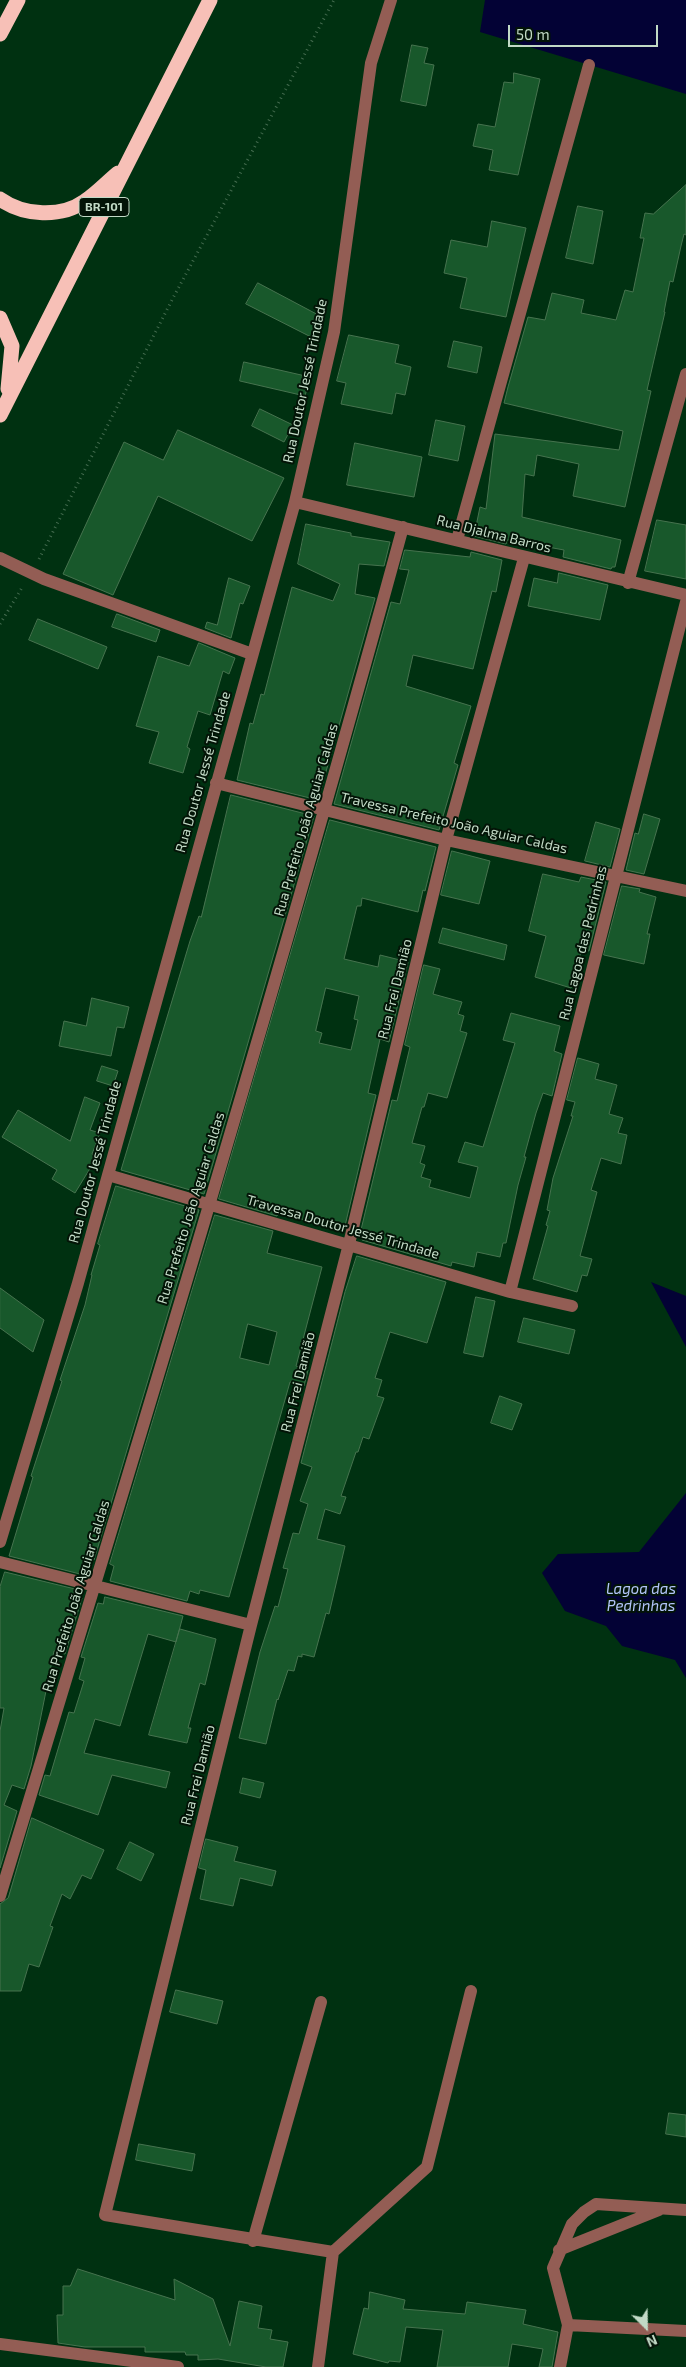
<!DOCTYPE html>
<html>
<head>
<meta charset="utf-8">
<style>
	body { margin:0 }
	#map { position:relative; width:686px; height:2367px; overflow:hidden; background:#003111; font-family:"Exo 2",sans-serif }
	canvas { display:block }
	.north { position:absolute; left:621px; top:2302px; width:50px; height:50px; -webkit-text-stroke:4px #031407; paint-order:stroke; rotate:157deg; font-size:14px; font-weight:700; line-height:20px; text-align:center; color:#c2dac6 }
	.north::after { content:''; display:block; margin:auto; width:18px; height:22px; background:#c2dac6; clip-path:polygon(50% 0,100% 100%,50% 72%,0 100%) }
	.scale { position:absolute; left:508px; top:25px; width:150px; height:22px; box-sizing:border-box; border:2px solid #c2dac6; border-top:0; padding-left:6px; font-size:15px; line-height:18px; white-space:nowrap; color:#c2dac6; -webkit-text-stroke:4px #031407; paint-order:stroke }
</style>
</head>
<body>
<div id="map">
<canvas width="686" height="2367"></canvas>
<div class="north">N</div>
<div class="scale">50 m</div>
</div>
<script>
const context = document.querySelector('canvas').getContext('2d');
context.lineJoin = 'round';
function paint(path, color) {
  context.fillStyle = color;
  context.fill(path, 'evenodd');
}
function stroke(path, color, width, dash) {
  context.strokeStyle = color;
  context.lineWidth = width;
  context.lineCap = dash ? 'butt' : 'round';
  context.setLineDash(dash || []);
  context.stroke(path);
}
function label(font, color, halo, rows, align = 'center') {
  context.font = font + ' "Exo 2",sans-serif';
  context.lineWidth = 4;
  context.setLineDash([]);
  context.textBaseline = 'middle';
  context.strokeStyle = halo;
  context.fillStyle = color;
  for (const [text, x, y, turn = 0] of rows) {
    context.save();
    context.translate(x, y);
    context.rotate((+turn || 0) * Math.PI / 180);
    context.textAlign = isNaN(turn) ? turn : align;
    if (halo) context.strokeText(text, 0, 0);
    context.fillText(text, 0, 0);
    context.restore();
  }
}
paint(new Path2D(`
	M485,0h201v94l-206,-62z
	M651,1282l35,14v51z
	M686,1493v185l-11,-18 -53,-14 -16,-20 -41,-15 -23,-38 16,-19 81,-2z`), '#030235');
const building = new Path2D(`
	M412,45l16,3 -4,15 10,2 -8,41 -25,-5z
	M514,73l26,6 -22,96 -29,-5 4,-20 -20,-4 5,-22 17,3 9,-45 9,1z
	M686,185v50l-2,-1 -3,12 -8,36 -3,-1 -6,31h1l-18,78 4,1 -26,116 -52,-11 6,-32 -42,-9 -3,21 -9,-2 -3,43 99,23 -6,27h-3l-1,2 -48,-12 1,-7 -54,-10h-3l-1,4 -32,-8 6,-29 6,2 9,-75 124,16 4,-19 -119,-28 4,-16 20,-70 17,3 7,-27 32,7 -3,13 35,7 9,-30 8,2 11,-54h-4l5,-25 8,1z
	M578,206l25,5 -10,53 -27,-6z
	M492,221l34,7 -20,89 -46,-9 7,-30 -23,-5 7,-33 36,7z
	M258,283l66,35 -11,20 -67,-34z
	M349,335l50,10 -4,18 16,4 -6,28 -9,-2 -4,21 -51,-10 5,-21 -9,-2z
	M454,341l28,6 -5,26 -29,-6z
	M244,362l66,15 -5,19 -65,-15z
	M260,409l33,16 -9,17 -32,-16z
	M436,420l29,6 -7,35 -29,-6z
	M178,430l106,48 -32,63 -94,-45 -45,99 -50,-21 61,-132 39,18z
	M355,443l67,14 -8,40 -67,-12z
	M657,520l29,5v54l-41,-8z
	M306,524l45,9v3l39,6 -6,24 -25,-2 -4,30 20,4 -57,202 -81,-20 13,-57 3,1 8,-30 3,1 28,-108 41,14 7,-17 -42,-20z
	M405,550l65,7 1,-5 31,8 -6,32 -4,-1 -19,78 -60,-14 -7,31 65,20 -17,57 4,2 -19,65 -105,-26 57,-202 9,2 9,-34 -9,-1z
	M559,573l49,12 -8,35 -72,-14 6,-28 23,5z
	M229,578l21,8 -7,18 -3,-1 -9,35 -26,-10 2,-6 10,3z
	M117,614l43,16 -4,12 -44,-15z
	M38,619l69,28 -9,22 -69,-29z
	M199,643l36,15 -6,16 -6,-3 -13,44 -12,-4 -11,36 3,2 -7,24 -34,-10 10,-31 -23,-6 22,-70 31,10z
	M231,795l83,21 -110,378 -83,-24 69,-229 9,-25 2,1z
	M644,814l16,5 -16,55 -18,-4 9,-37 3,1z
	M330,820l106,27 -11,44 -2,-1 -5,22 -56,-14 -1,8h-4l-10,41 -3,12 34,8 2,-12 28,7 -19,80 -9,-3 -12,54 8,2 -32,135 -66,-17 -1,3 -58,-17zM326,988l33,8 -5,23 4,1 -7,30 -32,-7 3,-10 -6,-2z
	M596,822l24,7 -10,38 -25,-6z
	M452,851l38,10 -11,43 -38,-9z
	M543,874l36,8 2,-5 25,5 -17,69 -7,-2 -11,39 -36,-11 11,-41 -17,-5z
	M622,886l18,3 -1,3 17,5 -9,37h3l-6,30 -40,-9z
	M443,928l64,17 -3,15 -65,-17z
	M424,965l16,4 -7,25 29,8 -4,12 6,2 -4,15 7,2 -20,65 -19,-5 -4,14h-2l-10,36 13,3 -5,17 5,2 -4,12 10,3 -2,7 41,11 8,-31 -20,-5 7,-20 18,5 32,-104 -12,-3 8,-27 49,13 -6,25 8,3 -10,42 -9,-3 -7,20 -12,44h2l-8,28 -12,58h-3l-3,14 -23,-5 -3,15 -22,-5 -1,4 -89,-26 1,-3 -3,-3 32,-134 5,1 13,-54 -5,-2z
	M92,998l37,9 -5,21 -7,-1 -6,29 -52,-10 5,-25 22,5z
	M578,1058l21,6 -4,15 22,6 -8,29 14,4 -5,15 9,2 -6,29 -20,-6 -10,32 6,2 -17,64 12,3 -5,17 -5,-1 -5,17 -44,-13 15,-53 -2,-1 4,-14 -3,-1 6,-32 20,-62h-2l4,-14 -8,-2z
	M102,1066l16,5 -5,15 -16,-5z
	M85,1097l15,6 -10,27 10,3 -8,21 5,3 -22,36 -23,-14 5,-9 -55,-33 16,-27 52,31z
	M116,1186l83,24 -105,350 -9,-3 -5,17 -71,-18 24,-79 -2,-1 31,-95 -2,-1 25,-75 7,-30h-1l9,-30 -2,-1z
	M215,1215l58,16 -6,22 55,14 -26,99 12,4 -4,16 -14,-4 -61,215 -29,-7 -1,4 -9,-3 -3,10 -77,-20 4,-15 -4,-2zM248,1324l29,8 -8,33 -29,-7z
	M357,1256l89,26 -19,61 -37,-11 -15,46 7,2 -5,16 7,2 -15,41 -6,-2 -5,15h-2l-15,44 5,1 -6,17 -15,-5 -8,30 28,7 -16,68 -3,-1 -12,44 -12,-3v3l-4,-1 -4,15 -6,-1 -10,30 -1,-1 -11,45 -27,-6 21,-86 15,-46 3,1 10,-38 -5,-1 10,-35 6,1 9,-30 -8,-3 12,-34 -11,-4 44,-171z
	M0,1288l44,32 -11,32 -33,-24z
	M476,1297l19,4 -12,56 -19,-4z
	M524,1318l51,12 -6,24 -51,-12z
	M500,1396l22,8 -10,26 -21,-7z
	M5,1572l70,17 -2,7 9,2 -17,56 -11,-3 -23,115 -7,23 -12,-4 -8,20 13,6 -17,57v-137l4,-23h-4v-121z
	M105,1597l78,19 -7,26 -28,-8 -28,92 -25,-7 -11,34 86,19 -4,16 -54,-13 -14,40 -59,-20 6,-20 5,1 19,-64 5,1 10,-32 -5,-2 6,-21 -4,-1 17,-54 5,1z
	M180,1629l36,10 -11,46 -5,-2 -12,45h3l-4,15 -38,-8z
	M243,1778l21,5 -4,15 -20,-5z
	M32,1818l72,32 -13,29 -9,-4 -12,24 -8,-5 -12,32 3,1 -14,40 -10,-3 -8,27h-21v-87l8,-6z
	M206,1839l32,8 -4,14 42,10 -4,15 -32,-8 -7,28 -33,-7 6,-29 -7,-2z
	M130,1842l24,12 -13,27 -24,-12z
	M176,1990l47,11 -6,23 -47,-12z
	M669,2113l17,2v22l-20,-3z
	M139,2144l56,10 -3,17 -56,-11z
	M78,2269l97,31 -1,-21 39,20 17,47 9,-45 23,5 -4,22 14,2 -2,9 18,3 -5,25h-17l-48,-8 -20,1v-5h-12l-1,-3h-40v-5h-60l-27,-4 -1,-28h6v-29h7z
	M370,2292l35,8 -2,9 62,5 2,-12 59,8 -3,14 35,8 -6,35h-13l4,-18 -31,-5 -4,23h-71l6,-37 -37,-3 -6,35 -11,-1 -1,2 -35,-9 11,-46 4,1z`);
paint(building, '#18582b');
stroke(building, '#46734f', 1);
stroke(new Path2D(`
	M39,559l134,-261 161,-298
	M0,624l23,-38`), '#446c50', 3, [1, 4]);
stroke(new Path2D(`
	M295,502l391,93
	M457,540l132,-475
	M0,558l44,21 208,75
	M628,583l58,-209
	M216,783l230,57 240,51
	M108,1175l402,117 62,14
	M510,1292l176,-690
	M0,1542l78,-259 217,-781 39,-170 37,-269 20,-63
	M0,1562l251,63
	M0,1896c139,-455 278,-910 403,-1369
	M253,2241l68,-239
	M559,2250l100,-40
	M333,2252l-228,-37 146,-590 98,-381 97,-404 78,-282
	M568,2325l118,6
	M0,2344l178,23
	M318,2367l15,-115 94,-85 44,-176
	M560,2367l8,-42 -15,-57 19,-44 12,-12 12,-8 90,6`), '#935d54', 12);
stroke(new Path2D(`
	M0,34l18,-34
	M0,199c24,17 61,19 85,2 12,-8 22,-19 33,-28
	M0,318l12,28 -4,43
	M0,415l210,-415`), '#f7c0b7', 15);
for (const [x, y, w] of [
	[104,207,50]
]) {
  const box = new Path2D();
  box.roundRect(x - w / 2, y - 9.5, w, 19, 4);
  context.fillStyle = '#031407';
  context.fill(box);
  stroke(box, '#c2dac6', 1);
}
label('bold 12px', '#c2dac6', null, [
	["BR-101",104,207]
]);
label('14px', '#c2dac6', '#031407', [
	["Rua Doutor Jessé Trindade",305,381,-78],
	["Rua Djalma Barros",494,534,14],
	["Rua Doutor Jessé Trindade",203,772,-74],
	["Rua Prefeito João Aguiar Caldas",306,820,-74],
	["Travessa Prefeito João Aguiar Caldas",454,823,13],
	["Rua Lagoa das Pedrinhas",583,943,-76],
	["Rua Frei Damião",395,989,-76],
	["Rua Doutor Jessé Trindade",95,1162,-75],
	["Rua Prefeito João Aguiar Caldas",191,1208,-73],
	["Travessa Doutor Jessé Trindade",343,1227,16],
	["Rua Frei Damião",298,1382,-76],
	["Rua Prefeito João Aguiar Caldas",76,1596,-73],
	["Rua Frei Damião",198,1775,-76]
]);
label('italic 15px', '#b2c4f9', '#031407', [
	["Lagoa das",641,1589],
	["Pedrinhas",641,1606]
]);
</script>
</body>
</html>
